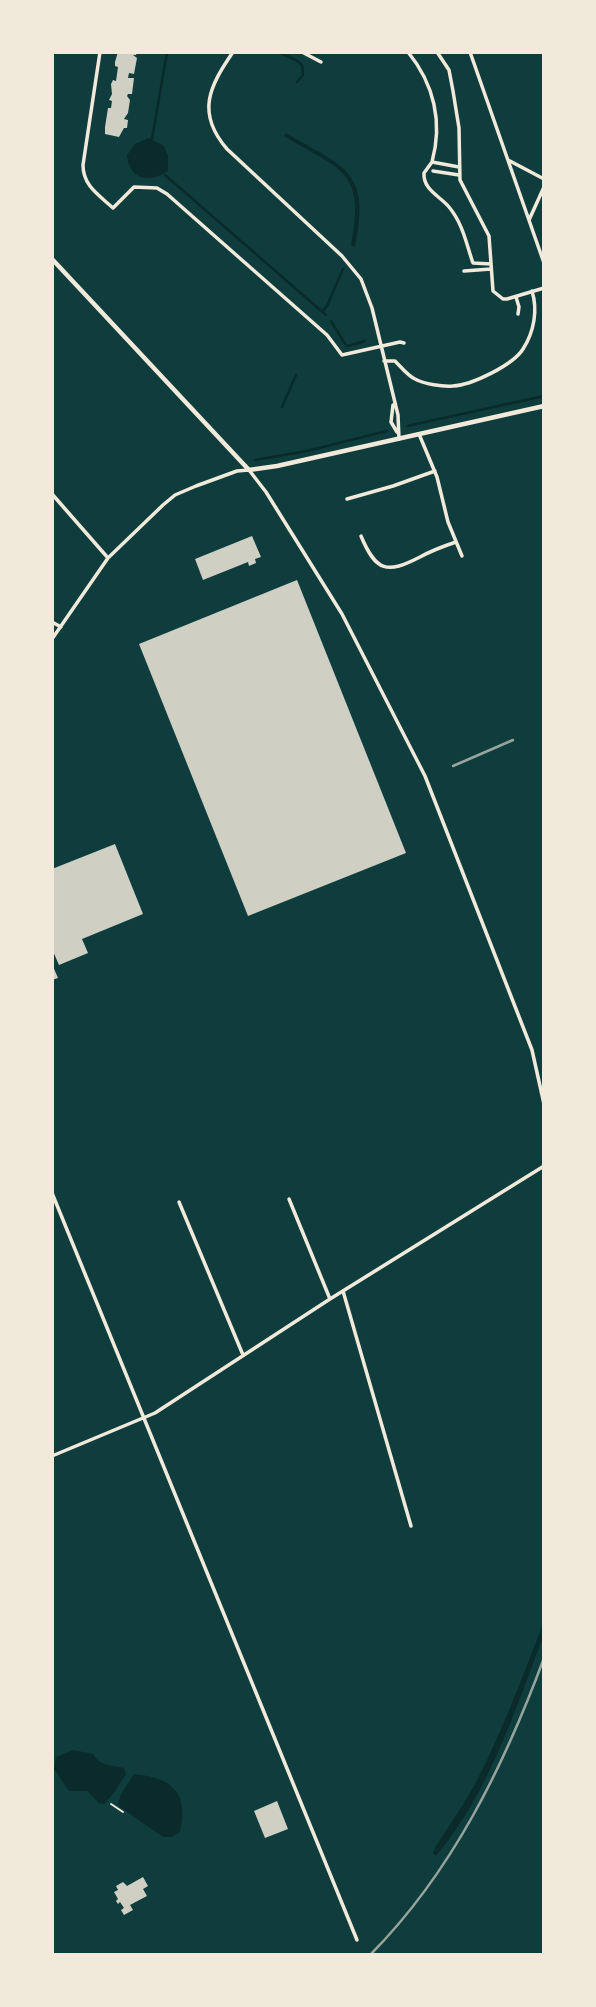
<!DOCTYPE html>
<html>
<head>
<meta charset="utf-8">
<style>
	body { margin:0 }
	#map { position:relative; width:596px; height:2007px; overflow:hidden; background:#0f3d3e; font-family:"Fira Sans",sans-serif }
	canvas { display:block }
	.frame { position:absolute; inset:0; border:54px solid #f1e9da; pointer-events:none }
</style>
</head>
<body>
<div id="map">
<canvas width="596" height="2007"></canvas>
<div class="frame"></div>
</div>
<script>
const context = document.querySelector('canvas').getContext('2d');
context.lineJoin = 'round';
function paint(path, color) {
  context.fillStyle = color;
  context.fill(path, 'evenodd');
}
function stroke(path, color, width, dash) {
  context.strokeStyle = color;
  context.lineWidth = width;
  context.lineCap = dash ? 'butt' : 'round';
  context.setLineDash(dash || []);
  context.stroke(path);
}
paint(new Path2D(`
	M286,133c59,35 85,37 69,114l-4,-2c15,-75 -10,-74 -67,-109z
	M149,138l15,8 4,10v15c-19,12 -38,10 -41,-16l8,-11z
	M543,1624v13c-28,74 -55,157 -107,219l-3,-3 2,-5c13,-21 28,-42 40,-64 27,-52 47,-106 68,-160z
	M73,1750l20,4c6,12 19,11 31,14l2,6 -13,20 -9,10 -5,-1 -12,-12h-18l-15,-22 2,-12z
	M134,1774c39,4 55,19 46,58l-9,5h-8l-43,-30 -2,-3 3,-10z`), '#0a2a2b');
stroke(new Path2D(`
	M278,52l18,8 6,5 1,10 -6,7
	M152,139l15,-87
	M165,175l161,140
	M322,312l5,-6 16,-37
	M331,321l14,23 3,2 17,-5
	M282,407l14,-32
	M407,426l137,-30
	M255,460l52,-9 80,-20`), '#0a2a2b', 2.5);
paint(new Path2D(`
	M118,52h19l-1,3h-3l4,3 -3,16 -5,-1 -1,5h6l-2,16h-4l-1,2 3,4 -2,13 -4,6 4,1 -1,8h-3l-5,9 -14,-3v-7l3,-19h3l1,-7 -3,-1 3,-6 -1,-10 2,-4 3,1 2,-14 -3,-1v-4z
	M252,536l9,21 -6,2 1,4 -7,3 -1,-4 -45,18 -8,-21z
	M297,580l109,273 -158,63 -109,-272z
	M115,844l28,70 -61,25 6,14 -29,12 -7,-16v-80z
	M52,964l6,14 -6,2z
	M277,1801l11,28 -23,9 -11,-27z
	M143,1877l5,9 -5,3 4,7 -17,9 3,5 -9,5 -3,-5 3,-2 -4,-6 -2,2 -2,-3 2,-2 -4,-7 4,-2 -2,-4 7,-4 4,4z`), '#cfcfc3');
stroke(new Path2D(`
	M111,1804l12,8`), '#f1e9da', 2);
stroke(new Path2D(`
	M100,52l-17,113c0,21 16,30 30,43l21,-21 23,1 10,6 160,141 15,20 58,-13 4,1
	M233,52c-24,35 -37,61 -6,97l115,107 19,23 11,29 26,107 1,24
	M302,52l19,10
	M408,52c26,32 35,70 24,110l27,5
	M437,52l12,18 4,21 6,37 1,52 29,56 4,55 10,8h4l37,-11
	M470,52l74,211
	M508,160l36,19
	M432,162l-8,11c-1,17 16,23 25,34 14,17 17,36 24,56l18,1
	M433,171l26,4
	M529,220l15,-33
	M464,271l27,-2
	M516,297l3,10 -1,7
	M384,361h11c6,6 13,15 20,18 9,5 28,8 38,7 19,-1 60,-21 70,-37 11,-17 15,-39 9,-58
	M393,405l-2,17 6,10
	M419,434l18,43 11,45 14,34
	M52,494l56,64
	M347,499l46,-13 42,-15
	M361,536c15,36 26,38 59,21 11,-6 24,-11 36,-15
	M52,622l9,5
	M52,639l56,-81 55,-53 12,-10 21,-9 41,-15 12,-1 17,22 76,122 83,162 107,274 12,54
	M52,1193l305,747
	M289,1199l41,100
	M179,1202l64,153
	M343,1291l68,235
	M52,1456l103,-43 175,-114 214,-133`), '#f1e9da', 3.5);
stroke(new Path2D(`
	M52,259l197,211 28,-4 267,-60`), '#f1e9da', 4.5);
stroke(new Path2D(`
	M453,766l60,-26
	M371,1954c81,-82 133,-188 173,-296`), '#97a49c', 2.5);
</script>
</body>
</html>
